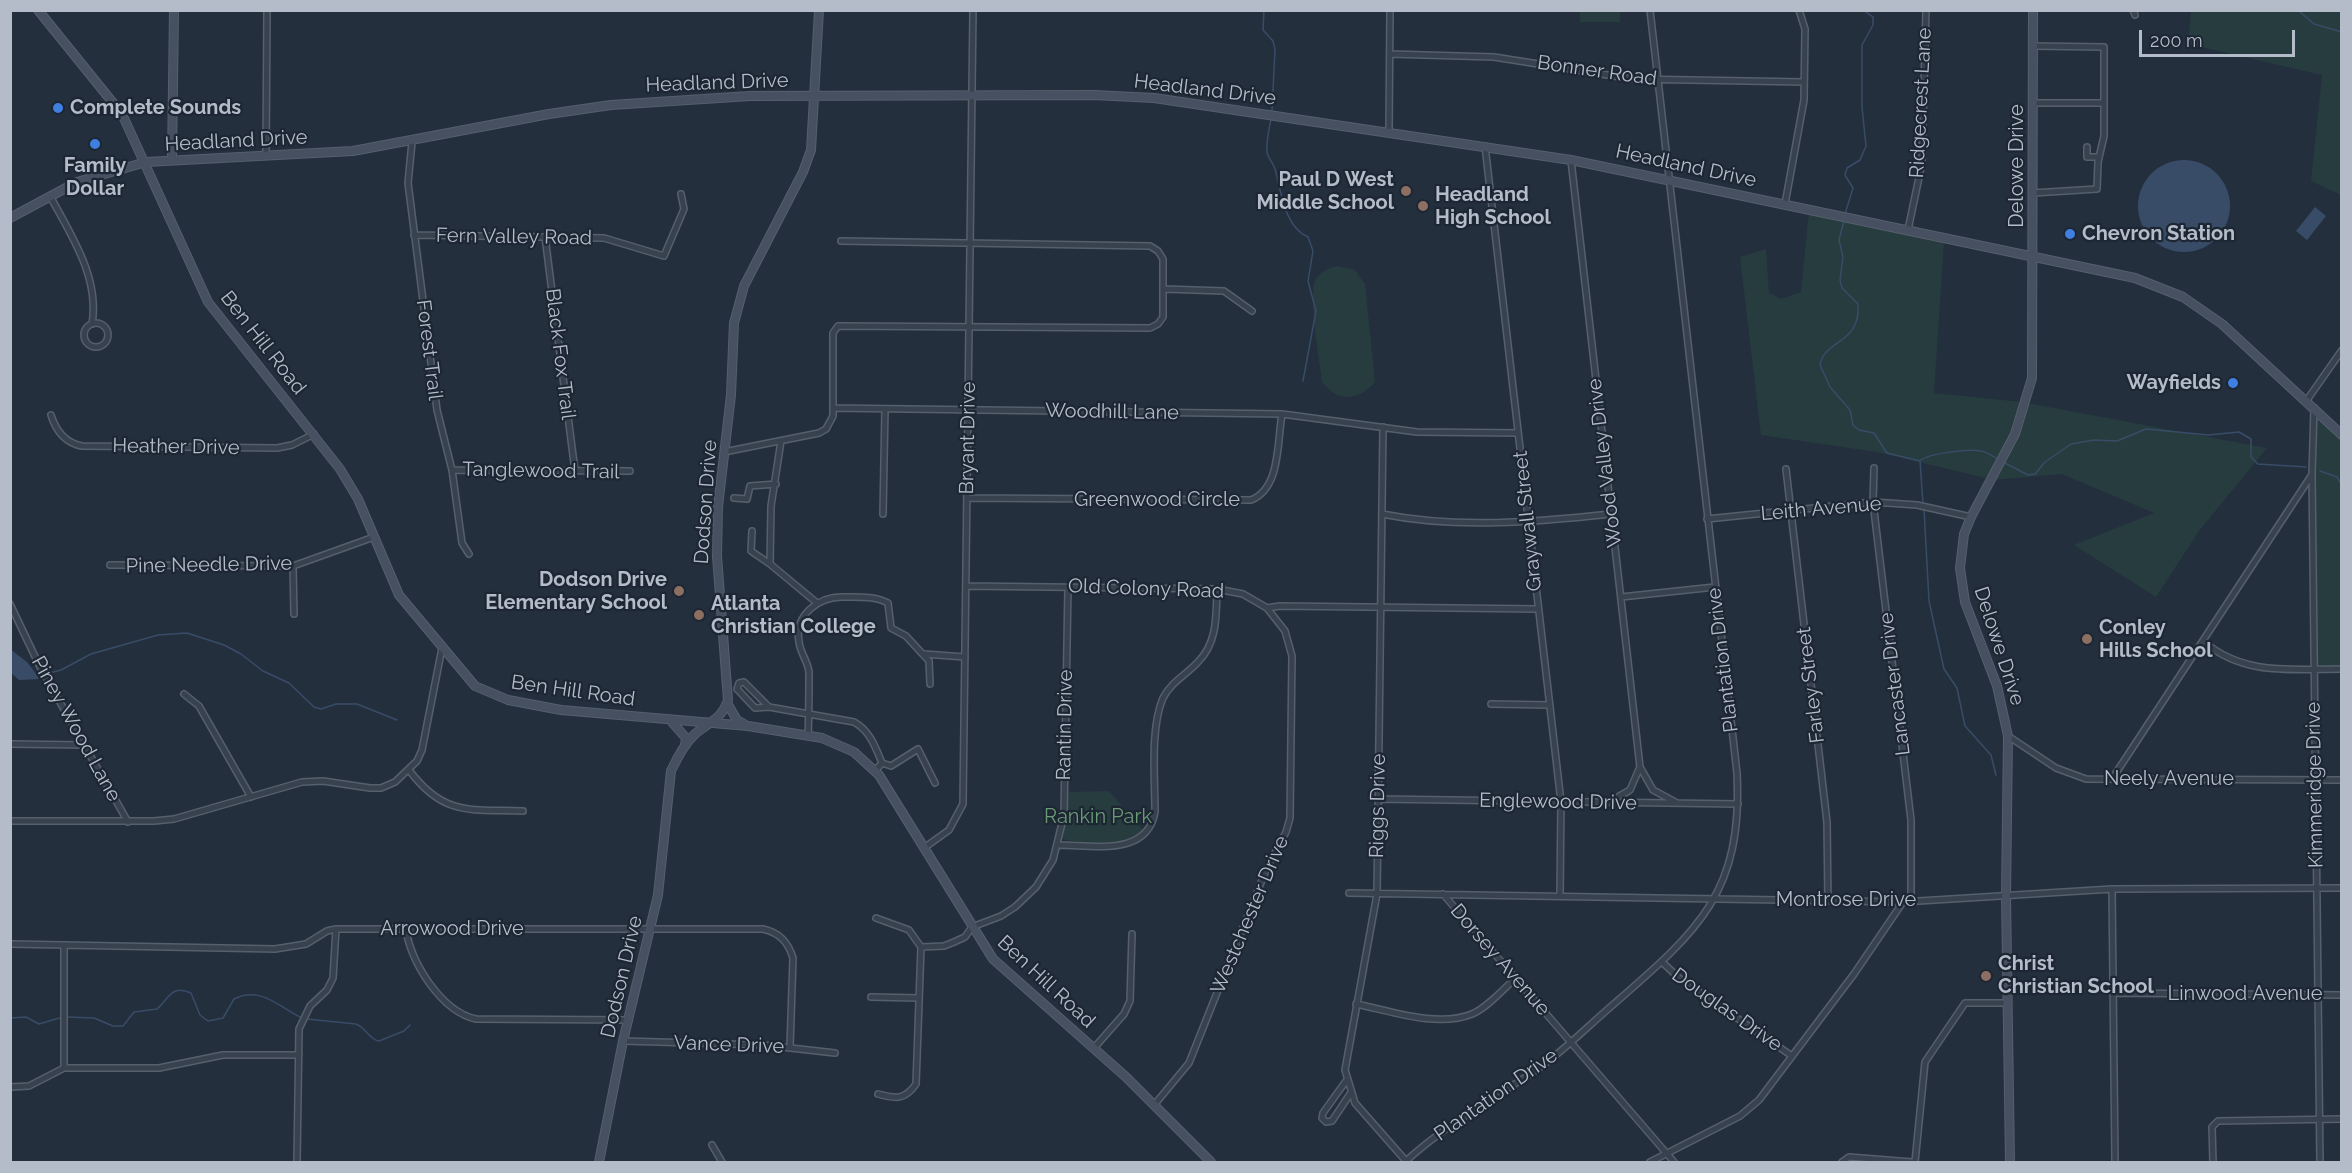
<!DOCTYPE html>
<html>
<head>
<meta charset="utf-8">
<style>
	body { margin:0 }
	#map { position:relative; width:2352px; height:1173px; overflow:hidden; background:#242f3e; font-family:Raleway,sans-serif }
	canvas { display:block }
	.frame { position:absolute; inset:0; border:12px solid #b4bcc9; pointer-events:none }
	.scale { position:absolute; left:2139px; top:30px; width:156px; height:27px; box-sizing:border-box; border:3px solid #b4bcc9; border-top:0; padding-left:8px; font-size:18px; line-height:21px; white-space:nowrap; color:#b4bcc9; -webkit-text-stroke:4px #1d2633; paint-order:stroke }
</style>
</head>
<body>
<div id="map">
<canvas width="2352" height="1173"></canvas>
<div class="frame"></div>
<div class="scale">200 m</div>
</div>
<script>
const context = document.querySelector('canvas').getContext('2d');
context.lineJoin = 'round';
function paint(path, color) {
  context.fillStyle = color;
  context.fill(path, 'evenodd');
}
function stroke(path, color, width, dash) {
  context.strokeStyle = color;
  context.lineWidth = width;
  context.lineCap = dash ? 'butt' : 'round';
  context.setLineDash(dash || []);
  context.stroke(path);
}
function label(font, color, halo, rows, align = 'center') {
  context.font = font + ' Raleway,sans-serif';
  context.lineWidth = 4.5;
  context.setLineDash([]);
  context.textBaseline = 'middle';
  context.strokeStyle = halo;
  context.fillStyle = color;
  for (const [text, x, y, turn = 0] of rows) {
    context.save();
    context.translate(x, y);
    context.rotate((+turn || 0) * Math.PI / 180);
    context.textAlign = isNaN(turn) ? turn : align;
    if (halo) context.strokeText(text, 0, 0);
    context.fillText(text, 0, 0);
    context.restore();
  }
}
paint(new Path2D(`
	M1580,11h40v11h-40z
	M2191,11h150v184l-30,-14 11,-106 -134,-31z
	M1809,211l135,29 -10,153 88,9 245,46 -68,83 -43,66 -82,-52 80,-32 -92,-39 -68,6 -117,-28 -116,-17 -21,-178 26,-8 3,44 12,6 20,-7z
	M1338,266l17,4 10,14 10,98c-17,19 -37,21 -53,0 -2,-21 -14,-85 -7,-101 4,-9 13,-13 23,-15z
	M2311,404l30,30v235h-26l1,-132z
	M1109,791l34,39c-14,16 -61,15 -80,9l4,-47z`), '#263c3f');
paint(new Path2D(`
	M2138 206a46 46 0 1 1 92 0a46 46 0 1 1-92 0Z
	M2315,207l11,9 -19,24 -11,-9z
	M10,649l17,13 13,17 -21,1 -8,-7z`), '#394c67');
stroke(new Path2D(`
	M1264,10l-1,20 10,11 2,8 -3,62
	M2298,10l16,14 28,8
	M1271,119c-2,10 -5,22 -4,33 1,7 6,10 8,17 6,21 9,58 33,68l5,14 -5,30 8,30 -13,70
	M1845,214l8,-26 -8,-13 2,-7 13,-8 6,-14 -4,-39v-62l11,-20v-8l-10,-7
	M1844,221l-5,19 4,17 -3,23 2,8 16,16c3,41 -34,35 -38,61l10,22 20,23 3,15 6,5 15,3 13,20 33,8
	M1921,460c9,-7 49,-11 60,-9 6,1 11,5 17,8
	M1920,461l3,43
	M2005,463l23,12 7,-1 10,-12 26,-18 23,-4 23,1 29,-12 62,6 31,-3 12,7v18l7,7 48,3
	M2320,471l17,6 5,8
	M1924,509l5,92 15,68 13,19 8,38 26,29 5,20
	M46,674l15,-4 30,-16 67,-19 29,-2 37,12 17,9 22,17 26,12 25,24 7,2 15,-5h21l40,16
	M67,1017l27,1 19,8h10l11,-14 23,-3c12,-10 14,-25 34,-16l9,22 8,6 15,-3 11,-19c27,-14 46,9 68,19
	M10,1018l16,-1 13,7 24,-7
	M307,1019l49,5c10,4 14,16 23,17l25,-10 6,-6`), '#394c67', 1.5);
const street = new Path2D(`
	M2133,10l2,5
	M2033,46l71,1v89l-6,26 -1,27 -64,4
	M1390,54l104,3 139,22 171,3
	M2033,103h71
	M1389,132l1,-122
	M412,142l-4,41 29,227 15,60 10,73 7,11
	M1485,146l76,656 -1,94
	M2087,147v10h11v3
	M266,156l1,-146
	M1571,160l69,607 13,23 24,13
	M50,196c21,39 50,82 42,128
	M1785,204l19,-104 1,-71 -6,-19
	M1908,230l14,-67 4,-153
	M414,235l190,3 60,18 20,-47 -3,-15
	M545,237l30,234
	M1164,289l60,2 28,20
	M84 335a12 12 0 1 1 24 0a12 12 0 1 1-24 0Z
	M2307,400l35,-50
	M833,408l449,6 135,18 101,1
	M2314,408l-2,66 8,688
	M51,415c5,16 14,28 31,31l195,2 15,-3 22,-11
	M1383,427l-6,467 -32,176 10,33 51,58
	M781,441l-10,65 -1,58 47,39
	M724,452l95,-19 7,-4 7,-13v-83l5,-7 312,2 8,-4 5,-7v-58l-5,-8 -8,-5 -309,-5
	M1874,468l-1,34 38,318v82
	M1786,469l41,353 1,79
	M452,470l178,1
	M734,498l13,1 3,-13 26,-2
	M967,498l284,2c30,-12 26,-58 31,-86
	M883,514l2,-105
	M1382,514c75,15 154,8 229,0
	M1707,519l166,-17 44,3 54,12
	M752,531l-1,20 19,13
	M110,565l183,1 81,-29
	M293,566l1,48
	M966,586l251,3 26,5 24,14 13,-2 258,3
	M1621,597l94,-10
	M10,604l30,63 88,155
	M2203,641c40,35 89,28 139,28
	M924,654l41,3
	M184,694l15,12 52,91
	M1491,704l58,1
	M769,707l-25,-25 -5,1 -2,6 18,19 14,-1 85,15c16,9 21,24 28,41l-7,8
	M808,736c1,-21 1,-43 1,-64 -1,-10 -9,-20 -10,-30 -5,-28 21,-46 45,-45 15,0 31,-1 44,6l3,25 15,8 23,25 1,23
	M2008,736l48,32 30,11 256,1
	M10,744l74,1
	M882,763l9,3 27,-17 17,34
	M409,770c35,47 62,39 114,41
	M2112,779l199,-303
	M1378,799l360,5
	M1611,801l19,-11 10,-23
	M10,821h144l20,-2 128,-37 21,-1 47,7h11l14,-6 22,-21 5,-11 20,-102
	M1059,845c34,0 88,12 96,-33 0,-33 -5,-84 8,-114 8,-16 23,-23 35,-36 20,-20 18,-47 19,-73
	M924,848l25,-18 14,-26 10,-794
	M2112,889l3,273
	M1349,893l554,9 209,-13 230,-1
	M1443,894l231,268
	M876,918l33,12 12,17 -5,137c-11,16 -20,15 -38,10
	M406,929c4,33 36,83 70,90l153,1
	M10,944l265,5 31,-5 21,-13 9,-2h427c17,4 25,13 30,29l-3,89
	M921,947l23,-1 10,-4 11,-5 7,-10 29,-11 14,-9 21,-20 17,-27 11,-45 4,-228
	M1662,962l17,16 113,78
	M2113,993l229,2
	M871,997l48,1
	M1356,1004c35,7 81,24 116,10 16,-7 30,-24 44,-36
	M623,1041l141,4 71,8
	M1094,1048l30,-34 6,-13 2,-67
	M64,1068v-123
	M1346,1081l-23,32 -1,5 4,4 6,-1 18,-27
	M10,1087l19,-1 35,-18h95l64,-13h76
	M1155,1104l34,-41 77,-193 20,-38 4,-14 2,-162 -7,-25 -18,-23
	M712,1145l10,17
	M297,1162l2,-133 11,-23 17,-16 6,-12 3,-49
	M1405,1162c39,-36 86,-62 130,-91 29,-20 54,-46 80,-68 84,-73 128,-111 122,-230l-87,-763
	M1650,1162l90,-46 19,-16 95,-126 49,-72
	M1842,1162l7,-5 63,5
	M1915,1162l10,-100 40,-59h43
	M2213,1162l-1,-35 6,-6 124,-2`);
const secondary = new Path2D(`
	M38,10l84,104 86,188 132,167 18,30 41,96 76,91 33,14 53,10 187,16 74,12 32,14 25,23 114,184 133,118 85,85
	M172,160l2,-150
	M10,218l67,-36 69,-20 207,-11 196,-37 62,-9 139,-9 344,-1 60,3 417,62 564,118 48,19 39,27 120,111
	M727,703l10,17 7,4
	M671,721l15,17 -1,7
	M599,1162l24,-121 35,-146 13,-124c6,-13 13,-27 24,-37 14,-12 27,-15 33,-34l-11,-144 1,-49 13,-112 3,-72 10,-37 59,-114 8,-22 8,-140
	M2010,1162l-4,-266 2,-160 -11,-50 -32,-84 -5,-34 4,-34 7,-17 44,-83 17,-56 1,-368`);
stroke(street, '#565f6c', 8);
stroke(secondary, '#565f6c', 10);
stroke(street, '#38414e', 5);
stroke(secondary, '#465061', 8);
for (const [x, y, r, color] of [
	[58,108,6,"#3f7fe0"],
	[95,144,6,"#3f7fe0"],
	[1406,191,6,"#8d6e63"],
	[1423,206,6,"#8d6e63"],
	[2070,234,6,"#3f7fe0"],
	[2233,383,6,"#3f7fe0"],
	[679,591,6,"#8d6e63"],
	[699,615,6,"#8d6e63"],
	[2087,639,6,"#8d6e63"],
	[1986,976,6,"#8d6e63"]
]) {
  const dot = new Path2D();
  dot.arc(x, y, r, 0, 2 * Math.PI);
  context.fillStyle = color;
  context.fill(dot);
  stroke(dot, '#1d2633', 2);
}
label('20px', '#b4bcc9', '#1d2633', [
	["Bonner Road",1597,71,8],
	["Headland Drive",717,83,-2],
	["Headland Drive",1205,90,7],
	["Ridgecrest Lane",1921,103,-87],
	["Headland Drive",236,141,-3],
	["Headland Drive",1686,166,12],
	["Delowe Drive",2017,166,-90],
	["Fern Valley Road",514,237,1],
	["Ben Hill Road",263,343,52],
	["Forest Trail",429,350,83],
	["Black Fox Trail",560,354,83],
	["Woodhill Lane",1112,412,1],
	["Bryant Drive",968,438,-89],
	["Heather Drive",176,447,1],
	["Wood Valley Drive",1605,463,-97],
	["Tanglewood Trail",541,471,1],
	["Greenwood Circle",1157,500],
	["Dodson Drive",706,502,-86],
	["Leith Avenue",1821,509,-5],
	["Graywall Street",1528,521,-96],
	["Pine Needle Drive",209,565,-1],
	["Old Colony Road",1146,589,2],
	["Delowe Drive",1999,646,72],
	["Plantation Drive",1723,660,-97],
	["Lancaster Drive",1895,684,-97],
	["Farley Street",1811,685,-97],
	["Ben Hill Road",573,691,8],
	["Rantin Drive",1065,725,-89],
	["Piney Wood Lane",76,729,61],
	["Neely Avenue",2169,779],
	["Kimmeridge Drive",2315,785,-91],
	["Englewood Drive",1558,802,1],
	["Riggs Drive",1378,806,-89],
	["Montrose Drive",1846,900],
	["Westchester Drive",1250,915,-67],
	["Arrowood Drive",452,929],
	["Dorsey Avenue",1500,960,49],
	["Dodson Drive",622,977,-77],
	["Ben Hill Road",1046,982,43],
	["Linwood Avenue",2245,994],
	["Douglas Drive",1727,1010,35],
	["Vance Drive",729,1045,2],
	["Plantation Drive",1496,1095,-35]
]);
label('bold 20px', '#b4bcc9', '#1d2633', [
	["Complete Sounds",70,108],
	["Family",95,166,"center"],
	["Dollar",95,189,"center"],
	["Paul D West",1394,180,"right"],
	["Middle School",1394,203,"right"],
	["Headland",1435,195],
	["High School",1435,218],
	["Chevron Station",2082,234],
	["Wayfields",2221,383,"right"],
	["Dodson Drive",667,580,"right"],
	["Elementary School",667,603,"right"],
	["Atlanta",711,604],
	["Christian College",711,627],
	["Conley",2099,628],
	["Hills School",2099,651],
	["Christ",1998,964],
	["Christian School",1998,987]
], 'left');
label('20px', '#6b9a76', '#1d2633', [
	["Rankin Park",1098,817]
]);
</script>
</body>
</html>
